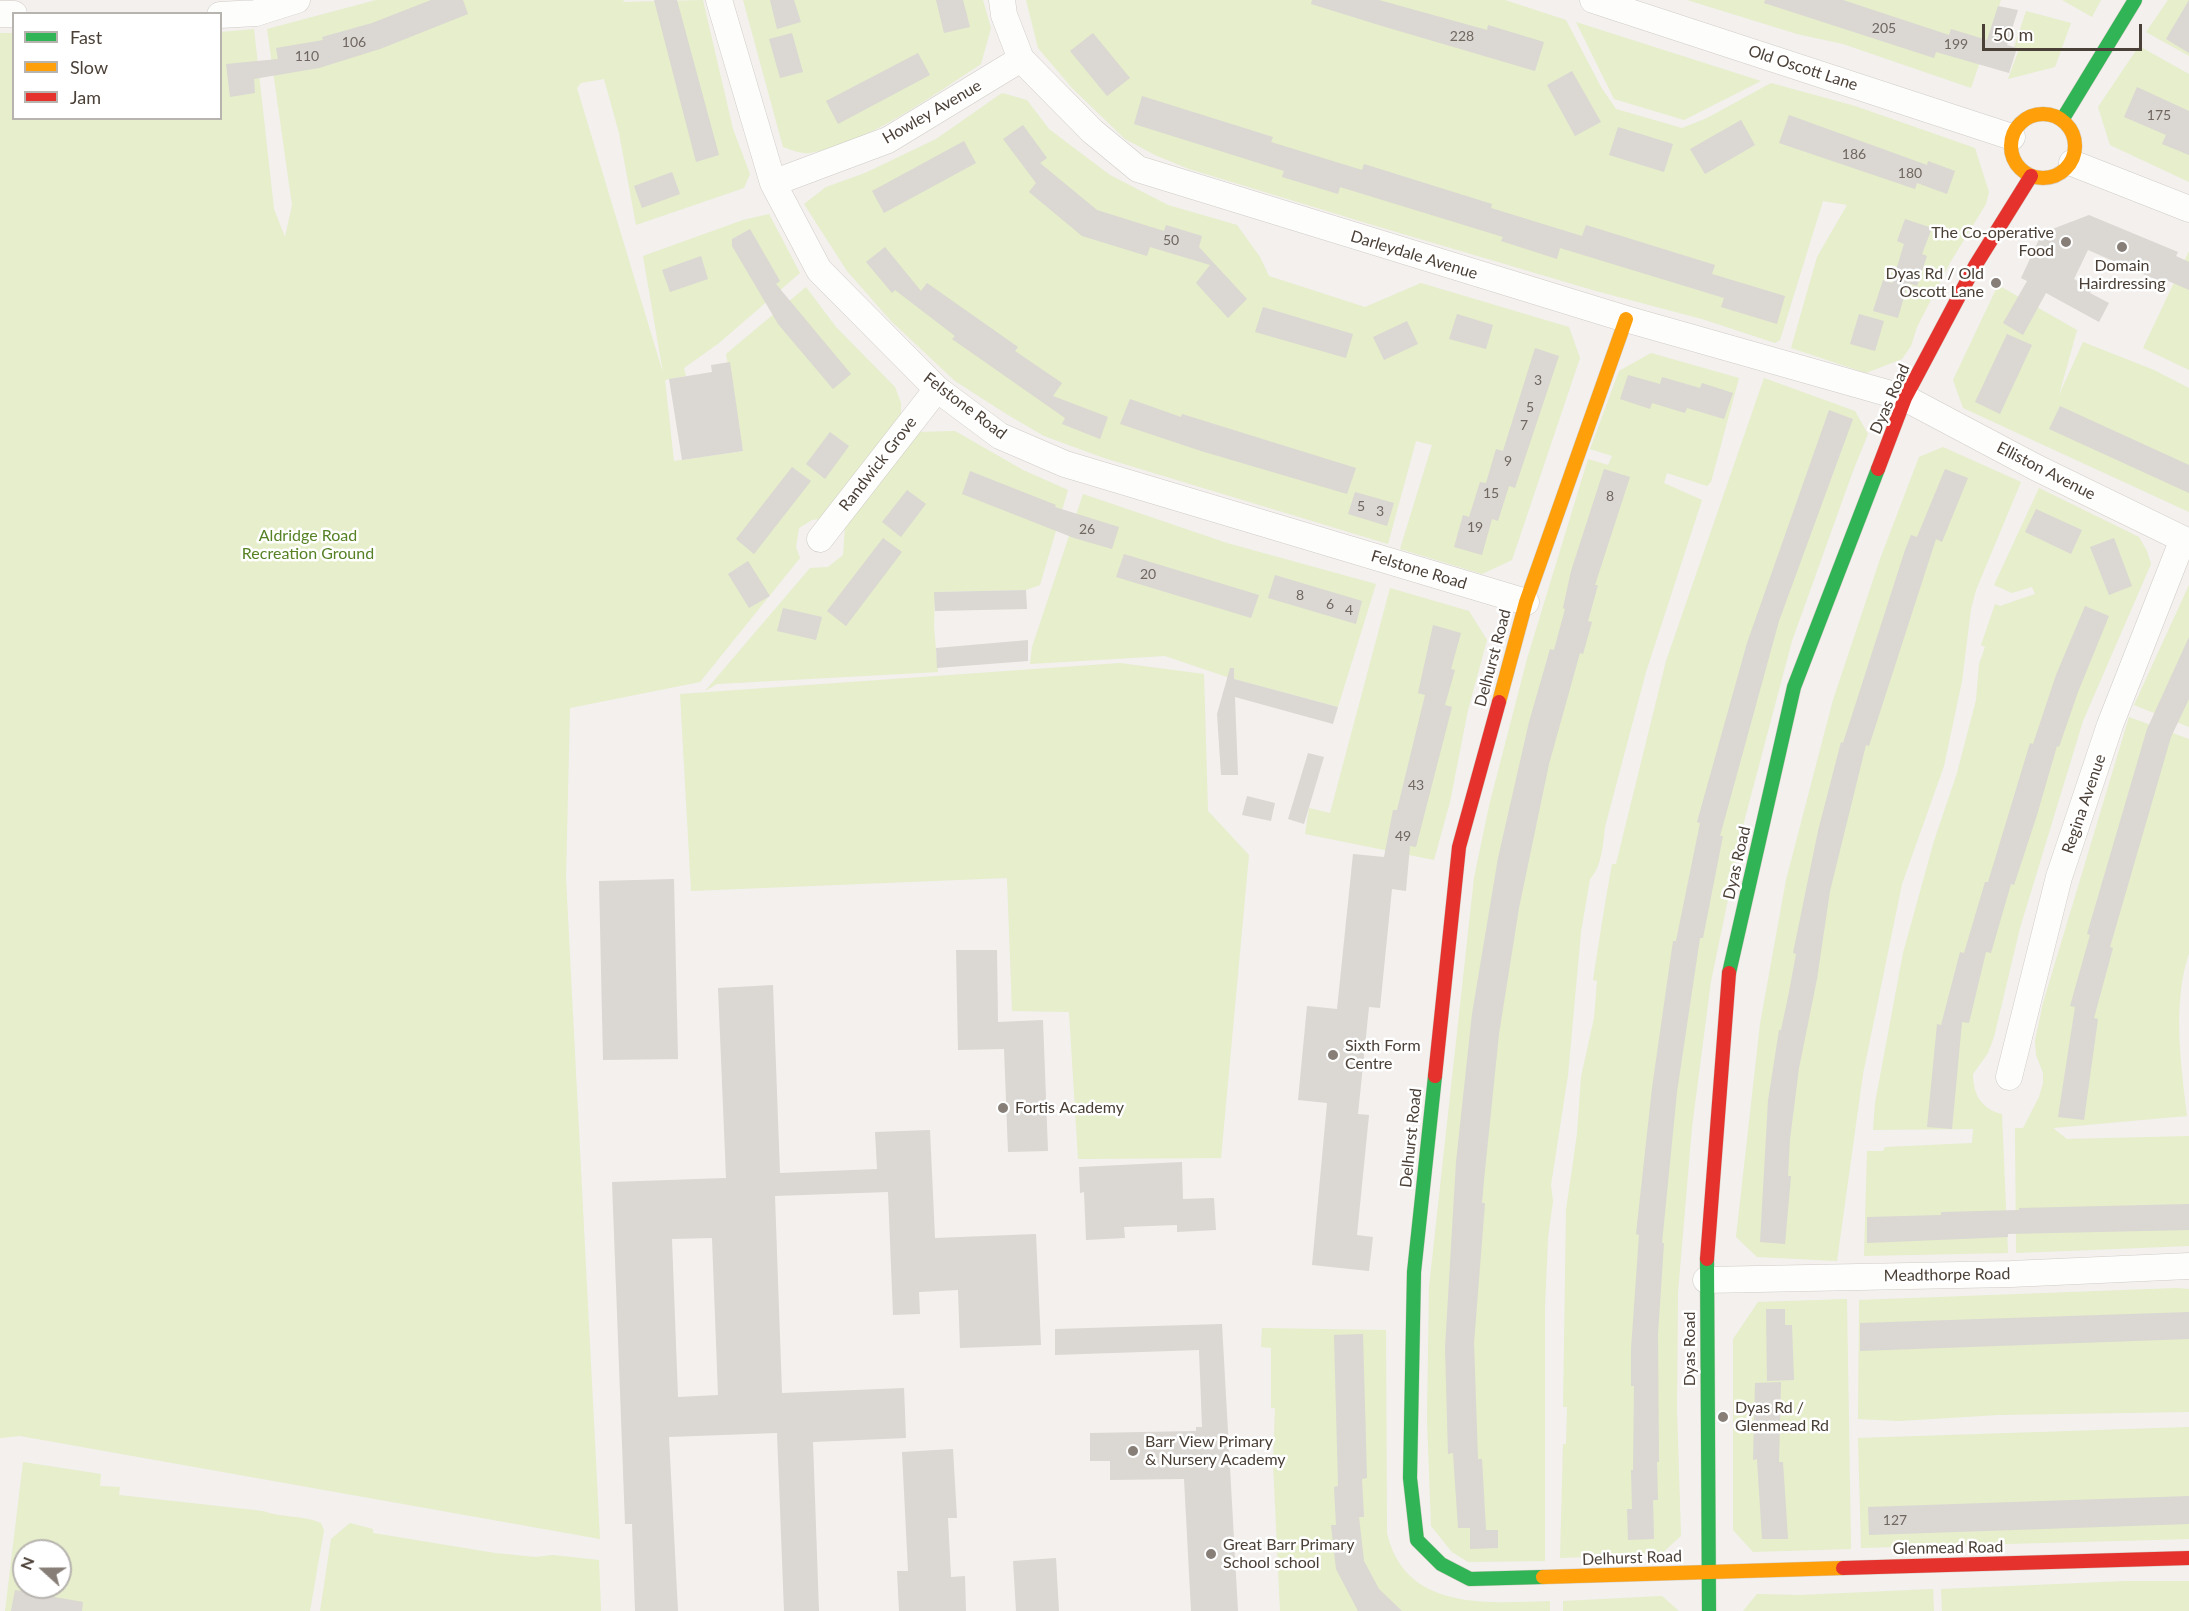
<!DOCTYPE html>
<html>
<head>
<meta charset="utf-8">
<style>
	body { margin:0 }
	#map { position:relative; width:2189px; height:1611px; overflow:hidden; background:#f3f0ed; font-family:Lato,sans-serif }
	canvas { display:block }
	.legend { position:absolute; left:12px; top:12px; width:210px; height:108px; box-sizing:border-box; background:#fff; border:2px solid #b7b3af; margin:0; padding:8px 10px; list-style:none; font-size:18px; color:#4b4037 }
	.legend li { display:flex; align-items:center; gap:12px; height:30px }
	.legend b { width:30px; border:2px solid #b7b3af }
	.north { position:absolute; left:12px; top:1539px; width:60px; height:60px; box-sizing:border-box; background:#fff; border:2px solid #b7b3af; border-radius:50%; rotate:291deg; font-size:16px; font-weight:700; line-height:24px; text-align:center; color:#4b4037 }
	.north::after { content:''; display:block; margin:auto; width:21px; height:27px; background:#867e77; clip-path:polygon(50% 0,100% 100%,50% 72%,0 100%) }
	.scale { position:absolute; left:1982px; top:24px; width:160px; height:27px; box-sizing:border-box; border:3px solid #4b4037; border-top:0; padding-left:8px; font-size:18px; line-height:21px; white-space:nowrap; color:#4b4037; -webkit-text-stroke:4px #fff; paint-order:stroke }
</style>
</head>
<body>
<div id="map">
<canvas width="2189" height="1611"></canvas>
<ul class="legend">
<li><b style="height:8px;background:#30b455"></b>Fast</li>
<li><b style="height:8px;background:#ff9f0a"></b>Slow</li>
<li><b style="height:8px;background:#e5322d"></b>Jam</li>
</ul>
<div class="north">N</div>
<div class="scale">50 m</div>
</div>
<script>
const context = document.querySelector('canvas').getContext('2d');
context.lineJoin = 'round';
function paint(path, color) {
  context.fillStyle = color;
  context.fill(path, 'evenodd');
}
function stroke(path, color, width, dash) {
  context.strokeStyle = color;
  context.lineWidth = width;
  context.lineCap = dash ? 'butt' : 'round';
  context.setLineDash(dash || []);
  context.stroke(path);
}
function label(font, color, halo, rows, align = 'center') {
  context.font = font + ' Lato,sans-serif';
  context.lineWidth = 5;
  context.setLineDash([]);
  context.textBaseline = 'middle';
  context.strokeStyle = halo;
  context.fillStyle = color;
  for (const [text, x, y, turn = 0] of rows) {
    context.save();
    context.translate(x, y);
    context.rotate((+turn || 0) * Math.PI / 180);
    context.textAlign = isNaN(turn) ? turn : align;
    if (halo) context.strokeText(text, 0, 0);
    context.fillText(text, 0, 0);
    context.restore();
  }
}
paint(new Path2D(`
	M376,0h249l-3,2 81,-2 30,129 17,45 -6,14 -108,37 -17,-92 -15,-54 -23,4 -4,5 86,285 -20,-117 100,-36 26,-6 31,59 -81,70 -35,25 2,8 -21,4 9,81 69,-10 -17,-97 80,-67 30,40 59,60 6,16v19l-74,96 -15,2 -13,8 -3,19 4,11 -100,124 -130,26 -4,170 34,661 -580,-103 -20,2v-1405h13l1,85h206l1,-86 33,-3 20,180 11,28 7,-32 -25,-176z
	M743,0h240l8,28 -10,36c-49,32 -113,79 -171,89 -9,1 -19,-3 -27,-6z
	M1026,0h479l61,20 35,67 15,22 66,19 25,-10 64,-35 84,23 120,42 14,44 -3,12 -35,57 -34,66 -6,19 -9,13 -36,14 -75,-25 26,-91 30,-52 -24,-4 -43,139 -5,3 -73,-24 -106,-28 -220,-65 -187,-57 -34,-14 -30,-16 -53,-51 -34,-40z
	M1687,0h314l-30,88 -128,-44 -46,-10z
	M2062,0h39l-9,17z
	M2168,0h21v56l-43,-24z
	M2026,11l45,12 -16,44 -47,12 11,-30 -5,-2z
	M1576,22l185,59 -77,39 -70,-21z
	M2139,46l50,28v108l-79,-37 -12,-38z
	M1002,93l25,7 22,29 61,46 58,30 69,20 23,32 9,19 96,31 56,-24 148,44 11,31 -68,202 -30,14 -82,-25 32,-104 -16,-4 -28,103 -284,-86 -60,-22 -36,-21 -53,-34 -64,-60 -44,-50 -43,-67 22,-17 39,-14 71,-34z
	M2189,251v119l-46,-22z
	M1998,285l79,45 -18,65 24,-53 71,28 35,18v124l-226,-104 -10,-28z
	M1651,353l88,25 -28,104 -4,4 -40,-13 -3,10 38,17 -56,172 -41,155c-2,15 -3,40 -15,52l-9,53 -13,143 -17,110 2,16 -5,37 -3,68v255l-77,1 -16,-10 -21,-26 -4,-107 2,-132 45,-409 15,-72 38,-147 61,-200 20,6 4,-9 -22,-7 29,-78z
	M1764,378l91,33 13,23 -15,37 -61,170 -47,177 -34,163 -19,146 -14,165 -1,116 4,128 -20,18 -101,4 3,-114h3l1,-37h-4l3,-197 11,-76 4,-57 13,-59 3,-37 -4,-1c6,-39 12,-78 19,-116h4l50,-203z
	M955,431l68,39 45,20 -28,95 -14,5 -91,2 -1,35 4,45 -221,12 -12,7 105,-123 18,-1 15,-12 2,-28 70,-95z
	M1943,447l78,35 -45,108 -5,19 -9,72 -18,85 -42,118 -39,190 -26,187 -80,-4 -21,-20 24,-213 26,-144 47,-180 47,-141 39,-102z
	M2039,488l100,49 8,14 4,13 -68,157 -63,207 -26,109 -6,16 -15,21c0,20 8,35 29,40l6,139 -144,3 3,-105h16l2,-4 87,-4 1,-14 -100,1 2,-27 28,-150 31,-112 23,-68 19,-73 3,-36 6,-17 -4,-2 14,-41 5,2 35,-12 -3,-7 -20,6 -18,-8z
	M1083,494l144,49 149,41 -38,123 -105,-28 -68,-23 -135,8 2,-17z
	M2189,585v142l-55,-22z
	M1390,588l79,23 18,29 -19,70 -18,92 -16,58 -129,-26 4,-26 21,5z
	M1120,663l84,11 4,137 41,44 -28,303 -143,1 -9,-147 -57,-1 -5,-133 -316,13 -11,-197z
	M2129,717l60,22v214c-17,51 -8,111 -2,163l-134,12 14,11 122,-3v110l-173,7 -1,-125h8l16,-31 4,-14v-10l-7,-18 -1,-14 8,-38z
	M2177,1288l12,1v123l-191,3 -99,6 -41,-2 1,-119z
	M1847,1299l4,250 -98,3 -20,-22v-191l25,-37z
	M1262,1328l124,2 1,203c18,78 99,70 163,68v10h-270l-7,-148 2,-55h-4v-60l-10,-1z
	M2189,1427v112l-328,9 -3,-110z
	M23,1462l78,12 -1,12 20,1 -1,8 144,16c19,7 40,4 58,12l3,7 -14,81h-305zM24,1551h36v36h-36z
	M350,1523l23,6v4l122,20 41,4 16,-2 47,5 2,51h-281l11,-72z
	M2127,1581h62v30h-247l-1,-22z
	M1933,1589l1,22h-191l14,-17 43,1z
	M1662,1596l17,15h-116v-10z`), '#e6eecb');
paint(new Path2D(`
	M431,0h32l5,14 -88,35 -61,19 -65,11 1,14 -25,4 -4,-33 52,-5 -2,-11 47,-8 -1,-3 50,-14z
	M654,0h23l42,155 -23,7z
	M770,0h24l7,22 -24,7z
	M936,0h27l7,27 -26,6z
	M1312,0h67l108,30 1,-5 56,17 -9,29 -153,-45 -71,-22z
	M1765,0h78l106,35 2,-6 36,11 11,-34 20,4 -11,35 10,3 -8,25 -73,-21 -2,6 -170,-55z
	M2189,0v53l-23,-14z
	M792,33l11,39 -23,6 -11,-39z
	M1093,33l37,45 -23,18 -37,-45z
	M918,53l12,22 -92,49 -12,-23z
	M1572,71l29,51 -26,14 -28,-51z
	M2137,87l52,24v44l-27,-11 4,-9 -42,-18z
	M1142,96l131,41 -2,5 91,28 2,-6 128,40 -1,4 91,28 4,-11 129,40 -3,9 73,22 -8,28 -56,-17 3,-9 -164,-50 -3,11 -56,-18 2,-4 -163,-50 -2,7 -56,-17 2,-6 -150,-47z
	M1789,115l138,50 1,-4 27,10 -8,23 -30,-11 -2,6 -136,-46z
	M1741,120l14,25 -50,29 -15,-25z
	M1023,125l24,33 -7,5 57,47 67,21 2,-6 36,11 -3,11 48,52 -19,19 -32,-35 14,-18 -60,-18 -3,9 -65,-20 -53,-44 7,-9 -33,-44z
	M1618,127l55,17 -9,28 -55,-17z
	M964,141l12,22 -92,50 -12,-22z
	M672,172l8,22 -38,14 -8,-22z
	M2089,215l89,37 -2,4 13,6v28l-23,-10 -2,3 -76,-33 -14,29 18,9 -2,5 19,10 -10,19 -53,-29 -23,42 -20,-12 24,-42 -6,-3 21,-45z
	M1905,219l27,9 -10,26 5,2 -10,30 -9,-3 -10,35 -25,-7 10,-31 9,3 12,-39 -7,-3z
	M750,229l30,52 -4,3 75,90 -18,15 -55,-65 -46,-78v-7z
	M885,247l36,44 6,-8 91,64 -3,4 47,32 -9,13 55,21 -8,22 -38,-15 3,-6 -113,-79 3,-3 -60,-46 -3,3 -26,-31z
	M701,256l7,23 -38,13 -8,-22z
	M1263,307l90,27 -7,24 -91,-26z
	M1457,314l36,11 -7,24 -37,-10z
	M1859,314l25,7 -9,30 -25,-7z
	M1407,321l11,23 -34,16 -11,-23z
	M2007,334l25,11 -32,69 -25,-12z
	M1535,348l24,8 -44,132 -6,-2 -11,35 -6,-2 -10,36 -28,-8 9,-32 6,2 11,-35 6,1 10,-34 7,2z
	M730,362l13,89 -61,9 -13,-81 43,-7 -1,-7z
	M1628,375l32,9 2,-7 38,11 2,-5 31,10 -9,26 -37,-11 -2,5 -33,-10 -2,6 -30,-10z
	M1130,399l51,18 1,-3 174,54 -9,26 -146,-43 -81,-27z
	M2060,406l129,59v28l-140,-64z
	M1829,410l24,9 -74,202 -59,215h3l-20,102h-3l-23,154 -15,151h2l-6,91 1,128h-2l1,38h-5l1,39 -26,1 -1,-31h5l-1,-39h2l1,-84h-3v-37l8,-114 -3,-1 16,-146 21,-147h3l24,-118 -3,-1 50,-179z
	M830,432l19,14 -24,33 -19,-15z
	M792,467l19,14 -57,73 -18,-15z
	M1604,469l26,8 -35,108h3l-10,36 4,1 -9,32 -3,-1 -31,111 -30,144 -20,126 -15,146 -2,23h3l-11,140 4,116h4l4,71h12v18l-28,1v-21h-12l-5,-75 -5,1 -3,-106 11,-186 16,-148 26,-156 31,-136 21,-73 4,1 11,-41 -2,-1 8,-37z
	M1945,469l23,9 -26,64 -6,-3 -67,207 -3,-1 -36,146 -13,88 -18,89 -9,71 -2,37h3l-6,68 -25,-2 8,-141 11,-71h2l8,-38 7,-38 -3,-1 25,-122 23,-89 2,1 62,-193 6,-15 6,2z
	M970,471l86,34 -1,2 64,20 -7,22 -38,-11 -112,-44z
	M907,490l19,14 -25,33 -19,-15z
	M1355,492l39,11 -7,23 -39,-12z
	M2036,509l46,21 -11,24 -46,-22z
	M883,538l19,14 -56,74 -19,-15z
	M2114,538l18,48 -23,9 -19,-48z
	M1124,554l135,41 -8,23 -135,-41z
	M748,561l22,35 -21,12 -21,-34z
	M1275,575l87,26 -6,23 -88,-26z
	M1026,590l1,19 -92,2 -1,-19z
	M2085,606l24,10 -31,76 -19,55 -2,-1 -20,69 -23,70 -3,-1 -20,69 -5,-1 -17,71 -7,-1 -10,107 -25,-2 10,-103 4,1 19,-73 4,1 21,-71h3l42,-139 3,1 23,-69z
	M783,608l39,9 -6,23 -39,-9z
	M1433,625l28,8 -10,36 4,1 -10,35 7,2 -36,140 -6,-1 -4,45 -14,-2 -12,119 -11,-1 -11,107 11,1 -12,120 16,2 -4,34 -57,-6 15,-162 -29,-3 9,-94 30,3 16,-155 31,3 9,-47h4l28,-115 -7,-2z
	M2189,637v62l-18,38 -61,210 3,1 -19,70 4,1 -14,101 -26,-3 17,-110 -5,-1 20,-71 -3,-1 60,-205z
	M1028,640v21l-91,7 -1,-20z
	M1230,668h4v11l104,28 -5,17 -98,-27 3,78h-17l-4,-61z
	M1308,753l16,4 -20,67 -16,-5z
	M1247,796l28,7 -4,18 -29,-6z
	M674,879l4,180 -75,1 -4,-179z
	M956,950h41l1,72 45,-2 5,131 -40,1 -4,-103 -46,1z
	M773,985l7,188 97,-4 -2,-37 55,-2 5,108 101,-4 5,111 -81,3 -2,-58 -39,2 1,22 -27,1 -5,-123 -113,4 7,197 122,-5 2,50 -93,4 6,169h-35l-7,-178 -108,4 9,174h-43l-3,-87h-7l-13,-342 114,-4 -8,-190zM712,1238l6,157 -40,2 -6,-158z
	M1182,1162l1,37 31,-1 2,32 -39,2v-7l-53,2 1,11 -39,2 -2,-48 -4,1 -1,-26z
	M2189,1204v26l-181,4v3l-141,6v-26l74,-2v-3l78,-2v-2z
	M1766,1309h19v16h7l2,55 -27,1z
	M2189,1312v27l-329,12v-28z
	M1222,1324l16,287h-47l-7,-132 -74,1v-19h-20v-28l106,-2v-4h6l-3,-77 -144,5v-26z
	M1363,1334l4,144 -5,1 2,38h-5l5,44 15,28 23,22h-44l-22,-42 -5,-44h5l-2,-38 4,-1 -4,-151z
	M1781,1382l-2,80h4l5,77h-26l-5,-80 -4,1 2,-77z
	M953,1449l4,69h-9l3,59 14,-1 1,35h-67l-2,-40h11l-6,-119z
	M2189,1496v28l-320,11 -1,-28z
	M1056,1558l3,53h-43l-3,-50z
	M15,1590l68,12 -1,9h-71z`), '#dbd7d3');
const street = new Path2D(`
	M719,0l54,183 46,87 118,119 63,47 65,28 461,138
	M1002,0l2,15 17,44 71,72 46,38 488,150 279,79 132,70 152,74
	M1593,0l419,137
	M0,14h14
	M220,15l36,-2 41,-13
	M2072,163l117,46
	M773,183l115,-43 133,-81
	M820,539l117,-150
	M2009,1077l50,-200 51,-152 73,-186
	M1706,1280l305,-6 178,-8`);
const fast = new Path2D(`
	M2062,120l73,-120
	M1729,973l65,-286 84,-218
	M1435,1076l-21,196 -4,206 7,62 24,24 29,15 73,-2
	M1707,1259l2,352`);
const slow = new Path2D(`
	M2011 146a32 32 0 1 1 64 0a32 32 0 1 1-64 0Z
	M1499,702l27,-100 100,-283
	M1543,1577l300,-9`);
const jam = new Path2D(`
	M1878,469l27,-71 70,-132 56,-90
	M1435,1076l24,-229 40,-145
	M1707,1259l22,-286
	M1843,1568l346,-10`);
stroke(street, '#d0ccc8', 27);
stroke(fast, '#d4cdc5', 15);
stroke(slow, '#d4cdc5', 15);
stroke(jam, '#d4cdc5', 15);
stroke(street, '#fdfdfc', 26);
stroke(fast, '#30b455', 14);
stroke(slow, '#ff9f0a', 14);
stroke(jam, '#e5322d', 14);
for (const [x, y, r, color] of [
	[2066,242,6,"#867e77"],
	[2122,247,6,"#867e77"],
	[1996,283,6,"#867e77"],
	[1333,1055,6,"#867e77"],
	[1003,1108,6,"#867e77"],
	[1723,1417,6,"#867e77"],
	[1133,1451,6,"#867e77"],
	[1211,1554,6,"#867e77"]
]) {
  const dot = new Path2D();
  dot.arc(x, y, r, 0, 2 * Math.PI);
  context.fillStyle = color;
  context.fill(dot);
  stroke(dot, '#fff', 2);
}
label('14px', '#706760', null, [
	["205",1884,28],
	["228",1462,36],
	["106",354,42],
	["199",1956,44],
	["110",307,56],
	["175",2159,115],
	["186",1854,154],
	["180",1910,173],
	["50",1171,240],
	["3",1538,380],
	["5",1530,407],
	["7",1524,425],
	["9",1508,461],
	["15",1491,493],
	["8",1610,496],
	["5",1361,506],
	["3",1380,511],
	["19",1475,527],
	["26",1087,529],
	["20",1148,574],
	["8",1300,595],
	["6",1330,604],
	["4",1349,610],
	["43",1416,785],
	["49",1403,836],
	["127",1895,1520]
]);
label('16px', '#4b4037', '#fff', [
	["Old Oscott Lane",1803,68,18],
	["Howley Avenue",932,112,-30],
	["Darleydale Avenue",1414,255,17],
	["Dyas Road",1890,399,-66],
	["Felstone Road",965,406,37],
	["Randwick Grove",878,464,-52],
	["Elliston Avenue",2046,471,27],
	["Felstone Road",1419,570,17],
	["Delhurst Road",1493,658,-75],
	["Regina Avenue",2084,804,-71],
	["Dyas Road",1737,863,-77],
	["Delhurst Road",1411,1138,-84],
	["Meadthorpe Road",1947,1275,-1],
	["Dyas Road",1690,1349,-90],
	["Glenmead Road",1948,1548,-1],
	["Delhurst Road",1632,1558,-2]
]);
label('16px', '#4b4037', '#fff', [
	["The Co-operative",2054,233,"right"],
	["Food",2054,251,"right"],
	["Domain",2122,266,"center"],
	["Hairdressing",2122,284,"center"],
	["Dyas Rd / Old",1984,274,"right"],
	["Oscott Lane",1984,292,"right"],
	["Sixth Form",1345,1046],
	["Centre",1345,1064],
	["Fortis Academy",1015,1108],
	["Dyas Rd /",1735,1408],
	["Glenmead Rd",1735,1426],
	["Barr View Primary",1145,1442],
	["& Nursery Academy",1145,1460],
	["Great Barr Primary",1223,1545],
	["School school",1223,1563]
], 'left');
label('16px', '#568225', '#fff', [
	["Aldridge Road",308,536],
	["Recreation Ground",308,554]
]);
</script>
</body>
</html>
